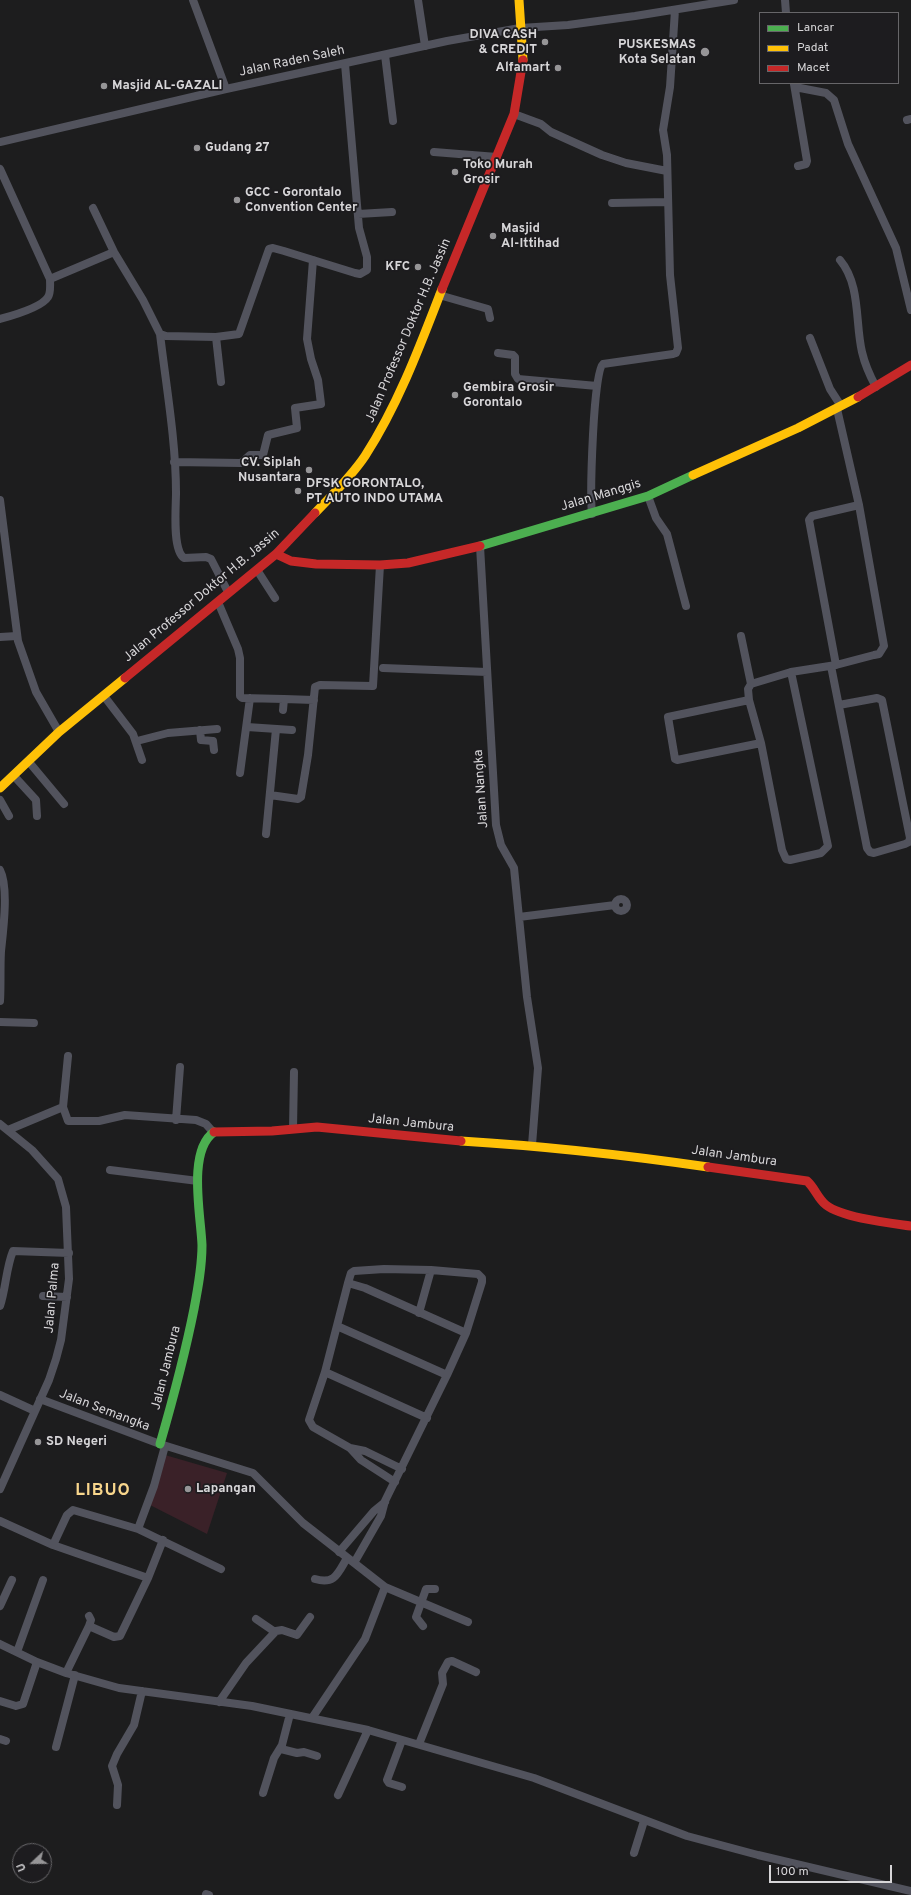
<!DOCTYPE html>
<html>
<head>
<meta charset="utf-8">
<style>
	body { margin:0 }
	#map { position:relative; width:911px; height:1895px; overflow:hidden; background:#1d1d1e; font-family:Overpass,sans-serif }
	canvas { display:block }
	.legend { position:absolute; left:759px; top:12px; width:140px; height:72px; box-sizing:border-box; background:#1d1c1f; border:1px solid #676669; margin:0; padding:5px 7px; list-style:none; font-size:12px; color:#d7d6d8 }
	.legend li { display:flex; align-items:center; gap:8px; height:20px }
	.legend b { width:20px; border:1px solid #676669 }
	.north { position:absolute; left:12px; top:1843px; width:40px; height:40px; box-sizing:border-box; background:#1d1c1f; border:1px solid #676669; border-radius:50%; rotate:248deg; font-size:11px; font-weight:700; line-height:16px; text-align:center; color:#d7d6d8 }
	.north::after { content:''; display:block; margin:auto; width:14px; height:18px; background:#969597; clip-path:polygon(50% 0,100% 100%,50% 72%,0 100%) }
	.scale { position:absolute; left:769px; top:1865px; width:123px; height:18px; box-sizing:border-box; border:2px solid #d7d6d8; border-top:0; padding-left:5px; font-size:12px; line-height:14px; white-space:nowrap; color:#d7d6d8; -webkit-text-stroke:3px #1d1c1f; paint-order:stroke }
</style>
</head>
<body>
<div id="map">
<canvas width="911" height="1895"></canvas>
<ul class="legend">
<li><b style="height:5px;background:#4caf50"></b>Lancar</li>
<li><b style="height:5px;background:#ffc107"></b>Padat</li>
<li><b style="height:5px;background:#c62828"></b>Macet</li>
</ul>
<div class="north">U</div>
<div class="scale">100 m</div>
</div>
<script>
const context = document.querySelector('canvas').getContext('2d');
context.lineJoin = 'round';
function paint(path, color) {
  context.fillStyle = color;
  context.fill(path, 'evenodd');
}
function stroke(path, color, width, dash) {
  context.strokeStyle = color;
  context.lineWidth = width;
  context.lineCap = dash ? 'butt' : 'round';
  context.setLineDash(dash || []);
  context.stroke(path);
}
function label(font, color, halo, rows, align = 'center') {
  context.font = font + ' Overpass,sans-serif';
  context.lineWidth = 3.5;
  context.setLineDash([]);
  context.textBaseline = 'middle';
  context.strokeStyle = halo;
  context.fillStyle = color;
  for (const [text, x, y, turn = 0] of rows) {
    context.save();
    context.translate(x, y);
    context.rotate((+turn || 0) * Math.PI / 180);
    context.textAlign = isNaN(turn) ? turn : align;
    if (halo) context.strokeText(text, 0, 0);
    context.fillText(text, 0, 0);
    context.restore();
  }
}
paint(new Path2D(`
	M165,1455l62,18 -20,61 -57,-29z`), '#3a2128');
stroke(new Path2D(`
	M193,0l33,89
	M418,0l7,46
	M785,0l1,13
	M385,55l8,66
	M794,83l6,5 26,5 8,7 14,44 48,104 15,62
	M794,84l13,77 -1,3 -8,2
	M514,114l27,10 10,8 51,23 24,8 41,8
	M907,120l4,-1
	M0,142l226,-53 221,-48 73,-13 48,-3 67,-9 99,-16
	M434,152l63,5
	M0,169l50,110 64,-27
	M612,203l56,-1
	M93,208l21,44 29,48 17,34 6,2 50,1 23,-3 30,-85 4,-1 11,3 71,22 5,1 7,-4v-13l-8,-29 -14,-164
	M358,214l34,-2
	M840,260c21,25 15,63 22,92 3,13 8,24 14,35
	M439,295l49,14 2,9
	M0,319c11,-3 42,-12 48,-22 3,-4 2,-13 2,-18
	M160,334c6,51 16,107 16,159 0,14 -4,57 8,65l22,-1 5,2 17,33
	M216,337l5,45
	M810,338l20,51 11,17
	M498,353l15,2 2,2v17l3,5 79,7
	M174,462l67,1 9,-8h13l5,-20 29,-7 -2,-20 26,-4 -3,-24 -7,-21 -4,-20 6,-79
	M648,496l8,22 11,16 19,72
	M0,500l18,141 18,51 23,40
	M592,514c-2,-20 1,-142 11,-150l70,-10 3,-1 2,-5 -8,-73 -3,-120 -4,-25 7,-43 5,-77
	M480,546l16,279 5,20 13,23 13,129 11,71 -6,77
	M257,570l18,28
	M218,602l20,47 2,9v38l2,2 42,1
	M741,636l10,48
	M0,637l17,-1
	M836,665l-27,-145 3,-4 47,-11
	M831,666l36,182 3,4 4,1 31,-9 4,-2 1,-4 -28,-138 -5,-2 -38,7
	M383,668l104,4
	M791,672l37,174 -7,7 -31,7 -4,-1 -4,-9 -21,-107 -12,-43 -1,-11 3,-5 40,-12 45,-7 38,-10 5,-1 5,-8 -25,-141 -22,-96
	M104,696l29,38 9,26
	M749,700l-81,17 7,42 2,1 84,-17
	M283,710l1,-11 30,1
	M247,727l45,3
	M200,730l1,10 12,1 1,9
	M137,741l31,-8 49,-4
	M29,762l35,42
	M240,773l10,-75
	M14,776l22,24 1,16
	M270,795l28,4 3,-2 7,-42 7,-68 5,-2 53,1 7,-121
	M0,800l9,16
	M266,834l10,-105
	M0,870c9,17 3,62 1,81 -1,17 0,34 -1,50
	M615 905a6 6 0 1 1 12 0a6 6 0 1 1-12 0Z
	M519,917l96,-12
	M0,1022l34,1
	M68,1056l-5,51 5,14h31l26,-6 71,5 10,4 7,8
	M176,1120l4,-53
	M0,1124l32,26 26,29 8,28 3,72 -8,61 -5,19 -7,21 -49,109
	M293,1129l1,-57
	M8,1130l55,-23
	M110,1170l88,11
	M348,1283l3,-10 3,-2 30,-2 47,1 47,4 4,4v4l-16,51
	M43,1296l24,1
	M0,1306c6,-18 6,-38 13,-55l56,2
	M419,1313l12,-43
	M337,1326l110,49 -62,126 -4,15 -27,47
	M325,1372l102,46
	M0,1395l35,16
	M40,1399l120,45 93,29 50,50 82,64 -20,52 -53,79
	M350,1448l15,3 37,18
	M395,1482l-34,-22 -11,-12 -37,-21 -4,-7 16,-48 23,-89 17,5 101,45 -19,42
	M0,1521l53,24 95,33
	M138,1529l16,-43 11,-40
	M53,1545l14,-30 6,-5 65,19 83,40
	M339,1552l35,-41 11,-9
	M315,1579c20,6 23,-6 32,-21
	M385,1587l83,35
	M0,1606l12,-26
	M89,1616l2,4 -2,6
	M256,1619l19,13
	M423,1626l-7,-9 10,-28h9
	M0,1644l37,18 29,11 53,15 133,18 116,24 166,48 153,58 71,19 153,36
	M17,1652l26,-72
	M66,1673l23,-47 25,11 6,-1 28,-58 15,-38
	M0,1701l16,5 7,-2 14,-42
	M219,1702l27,-39 30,-32 6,-1 15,5 13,-18
	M0,1739l6,2
	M402,1740l-15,40 2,3 13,4
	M419,1744l24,-60 -1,-11 6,-11 4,-1 24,11
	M56,1747l19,-72
	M281,1749l16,4 7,-1 13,4
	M263,1793l11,-35 8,-13 8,-31
	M338,1795l30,-65
	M117,1805l1,-20 -6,-19 5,-12 17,-29 8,-34
	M634,1853l10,-32
	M206,1894l3,1`), '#52535d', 8);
stroke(new Path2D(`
	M480,546l168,-50 45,-21
	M160,1444c13,-45 25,-90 34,-135 4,-21 8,-42 8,-64 -1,-29 -15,-94 12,-113`), '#4caf50', 9);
stroke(new Path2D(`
	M519,0l4,60
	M693,475l105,-47 60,-31
	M315,513c17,-18 36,-36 50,-57 33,-51 55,-110 77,-167
	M0,788l59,-56 66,-54
	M461,1141c83,5 164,14 247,26`), '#ffc107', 9);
stroke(new Path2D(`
	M442,289l72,-175 9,-54
	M858,397l53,-32
	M276,554l15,7 25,3 64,1 28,-2 72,-17
	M125,678l151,-124 39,-41
	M214,1132l58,-1 45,-4 144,14
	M708,1167l99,14c8,7 11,18 19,24 17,13 64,18 85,21`), '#c62828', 9);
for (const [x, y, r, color] of [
	[545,42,4,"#969597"],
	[705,52,5,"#969597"],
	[558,68,4,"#969597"],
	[104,86,4,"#969597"],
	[197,148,4,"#969597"],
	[455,172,4,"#969597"],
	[237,200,4,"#969597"],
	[493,236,4,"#969597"],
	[418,267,4,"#969597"],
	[455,395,4,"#969597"],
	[309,470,4,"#969597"],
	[298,491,4,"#969597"],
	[38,1442,4,"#969597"],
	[188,1489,4,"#969597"]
]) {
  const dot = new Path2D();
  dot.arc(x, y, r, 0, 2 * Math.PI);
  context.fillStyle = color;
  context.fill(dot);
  stroke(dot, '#1d1c1f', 1.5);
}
label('bold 13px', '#d7d6d8', '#1d1c1f', [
	["DIVA CASH",537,35,"right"],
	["& CREDIT",537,50,"right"],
	["PUSKESMAS",696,45,"right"],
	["Kota Selatan",696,60,"right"],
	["Alfamart",550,68,"right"],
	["Masjid AL-GAZALI",112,86],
	["Gudang 27",205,148],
	["Toko Murah",463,165],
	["Grosir",463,180],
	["GCC - Gorontalo",245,193],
	["Convention Center",245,208],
	["Masjid",501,229],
	["Al-Ittihad",501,244],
	["KFC",410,267,"right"],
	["Gembira Grosir",463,388],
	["Gorontalo",463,403],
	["CV. Siplah",301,463,"right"],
	["Nusantara",301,478,"right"],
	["DFSK GORONTALO,",306,484],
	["PT AUTO INDO UTAMA",306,499],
	["SD Negeri",46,1442],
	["Lapangan",196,1489]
], 'left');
label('13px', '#d7d6d8', '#1d1c1f', [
	["Jalan Raden Saleh",292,62,-12],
	["Jalan Professor Doktor H.B. Jassin",409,331,-67],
	["Jalan Manggis",601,496,-17],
	["Jalan Professor Doktor H.B. Jassin",202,596,-40],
	["Jalan Nangka",482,789,-94],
	["Jalan Jambura",411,1124,6],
	["Jalan Jambura",734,1157,8],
	["Jalan Palma",53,1298,-85],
	["Jalan Jambura",167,1368,-76],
	["Jalan Semangka",104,1411,21]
]);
context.letterSpacing = '1px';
label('bold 17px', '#f8d68c', '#1d1c1f', [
	["LIBUO",103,1492]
]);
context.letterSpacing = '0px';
</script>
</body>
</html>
